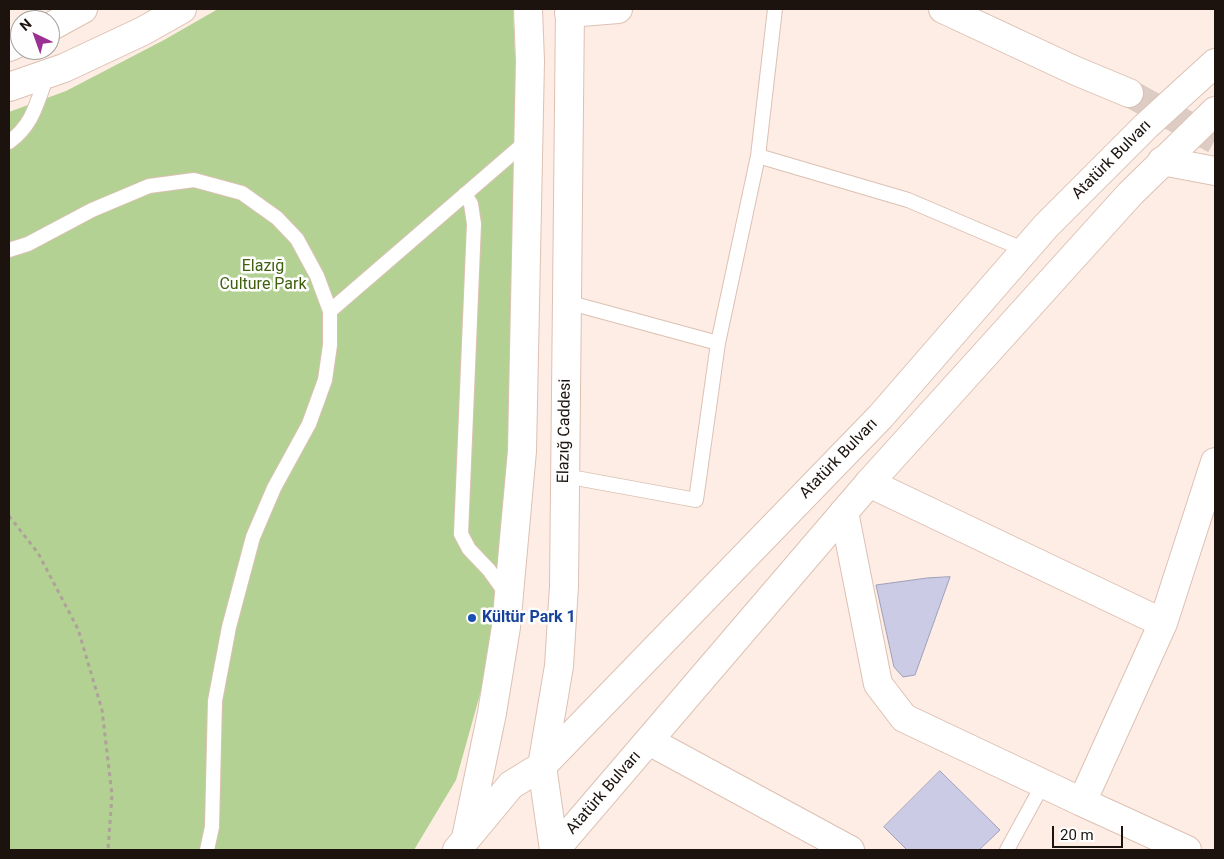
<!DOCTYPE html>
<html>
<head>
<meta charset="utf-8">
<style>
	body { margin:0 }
	#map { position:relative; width:1224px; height:859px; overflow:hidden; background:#feede4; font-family:Roboto,sans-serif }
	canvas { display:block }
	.frame { position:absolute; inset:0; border:10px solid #1c130e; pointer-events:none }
	.north { position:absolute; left:10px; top:10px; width:50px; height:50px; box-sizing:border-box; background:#fefefe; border:1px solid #a4a09e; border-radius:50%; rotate:318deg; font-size:14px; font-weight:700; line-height:20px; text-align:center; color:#1c130e }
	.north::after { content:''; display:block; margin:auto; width:18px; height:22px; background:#9a3091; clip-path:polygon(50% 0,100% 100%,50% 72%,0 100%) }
	.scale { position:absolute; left:1052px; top:826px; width:71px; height:22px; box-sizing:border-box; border:2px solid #1c130e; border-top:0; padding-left:6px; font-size:15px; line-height:18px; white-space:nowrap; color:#1c130e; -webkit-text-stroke:4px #fefefe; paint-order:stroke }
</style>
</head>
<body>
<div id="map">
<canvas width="1224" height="859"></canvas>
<div class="frame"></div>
<div class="north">N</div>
<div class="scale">20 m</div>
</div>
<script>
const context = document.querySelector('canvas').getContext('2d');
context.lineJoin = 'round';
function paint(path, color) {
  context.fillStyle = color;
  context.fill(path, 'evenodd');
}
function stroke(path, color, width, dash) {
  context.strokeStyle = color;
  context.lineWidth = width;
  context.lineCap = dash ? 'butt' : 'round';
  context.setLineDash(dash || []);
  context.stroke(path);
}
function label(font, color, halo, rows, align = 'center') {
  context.font = font + ' Roboto,sans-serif';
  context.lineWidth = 5;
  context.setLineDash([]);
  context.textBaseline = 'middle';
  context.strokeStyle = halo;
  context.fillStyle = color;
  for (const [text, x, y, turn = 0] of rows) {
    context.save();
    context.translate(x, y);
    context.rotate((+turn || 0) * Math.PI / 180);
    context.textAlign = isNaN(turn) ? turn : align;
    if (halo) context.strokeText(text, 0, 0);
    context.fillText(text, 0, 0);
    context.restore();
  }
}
paint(new Path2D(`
	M218,9h295l8,181 -12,304 -16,154 -37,132 -42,70h-405v-738l57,-21 98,-51z`), '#b2d192');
const building = new Path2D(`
	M950,577l-35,98 -12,2 -9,-10 -18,-82 51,-7z
	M940,771l60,59 -21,20h-72l-23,-23z`);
paint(building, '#cbcbe5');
stroke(building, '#9f9fb9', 1);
stroke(new Path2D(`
	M1129,93l86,47`), '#dcccc4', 28, [28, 14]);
const lane = new Path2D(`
	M9,142c25,-18 28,-41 39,-69
	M758,156l150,44 117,50
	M465,194l6,10 3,20 -13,310 8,15 20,21 18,25
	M9,250l19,-6 64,-34 57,-24 45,-6 48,13 35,25 20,21 20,37 13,35v34l-5,35 -16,44 -35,64 -21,49 -24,90 -14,74 -3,126 -5,23
	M567,302l151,41 40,-187 17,-147
	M330,311l198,-171
	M565,476l131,24 22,-157
	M1007,850l36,-66`);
const street = new Path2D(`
	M943,9l133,62 53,22
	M569,13l49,-4
	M1162,161l53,10
	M869,483l294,140
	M844,512l34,172 26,34 178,84 81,-179 52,-161
	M649,741l201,109
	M1082,802l105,48`);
const primary = new Path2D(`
	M50,27l33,-18
	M9,47l11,-5
	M9,87l55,-19 79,-37 39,-22
	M466,838l26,-125 14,-86 16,-176 8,-390 -2,-52
	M457,850l54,-65 31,-19 339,-350 165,-190 100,-100 69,-63
	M554,850l-12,-84 17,-100 5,-80 6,-577
	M555,850l314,-367 261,-289 85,-83`);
stroke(lane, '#dcc1b3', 16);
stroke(street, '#dcc1b3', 30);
stroke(primary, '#dcc1b3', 30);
stroke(new Path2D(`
	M9,516l29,37 40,76 24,81 10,85 -4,55`), '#afa19a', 3, [4, 4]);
stroke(lane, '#fff', 14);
stroke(street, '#fff', 28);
stroke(primary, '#fff', 28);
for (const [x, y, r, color] of [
	[472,618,5,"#1a4fb4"]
]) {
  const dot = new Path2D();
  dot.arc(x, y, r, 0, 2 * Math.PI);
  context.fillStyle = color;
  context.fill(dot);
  stroke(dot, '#fefefe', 2);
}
label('16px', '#1c130e', '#fefefe', [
	["Atatürk Bulvarı",1112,160,-45],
	["Elazığ Caddesi",565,431,-89],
	["Atatürk Bulvarı",839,459,-46],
	["Atatürk Bulvarı",604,793,-49]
]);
label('16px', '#3f5f0d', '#fefefe', [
	["Elazığ",263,267],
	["Culture Park",263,285]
]);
label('bold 16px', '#164399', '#fefefe', [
	["Kültür Park 1",482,618]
], 'left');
</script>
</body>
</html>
